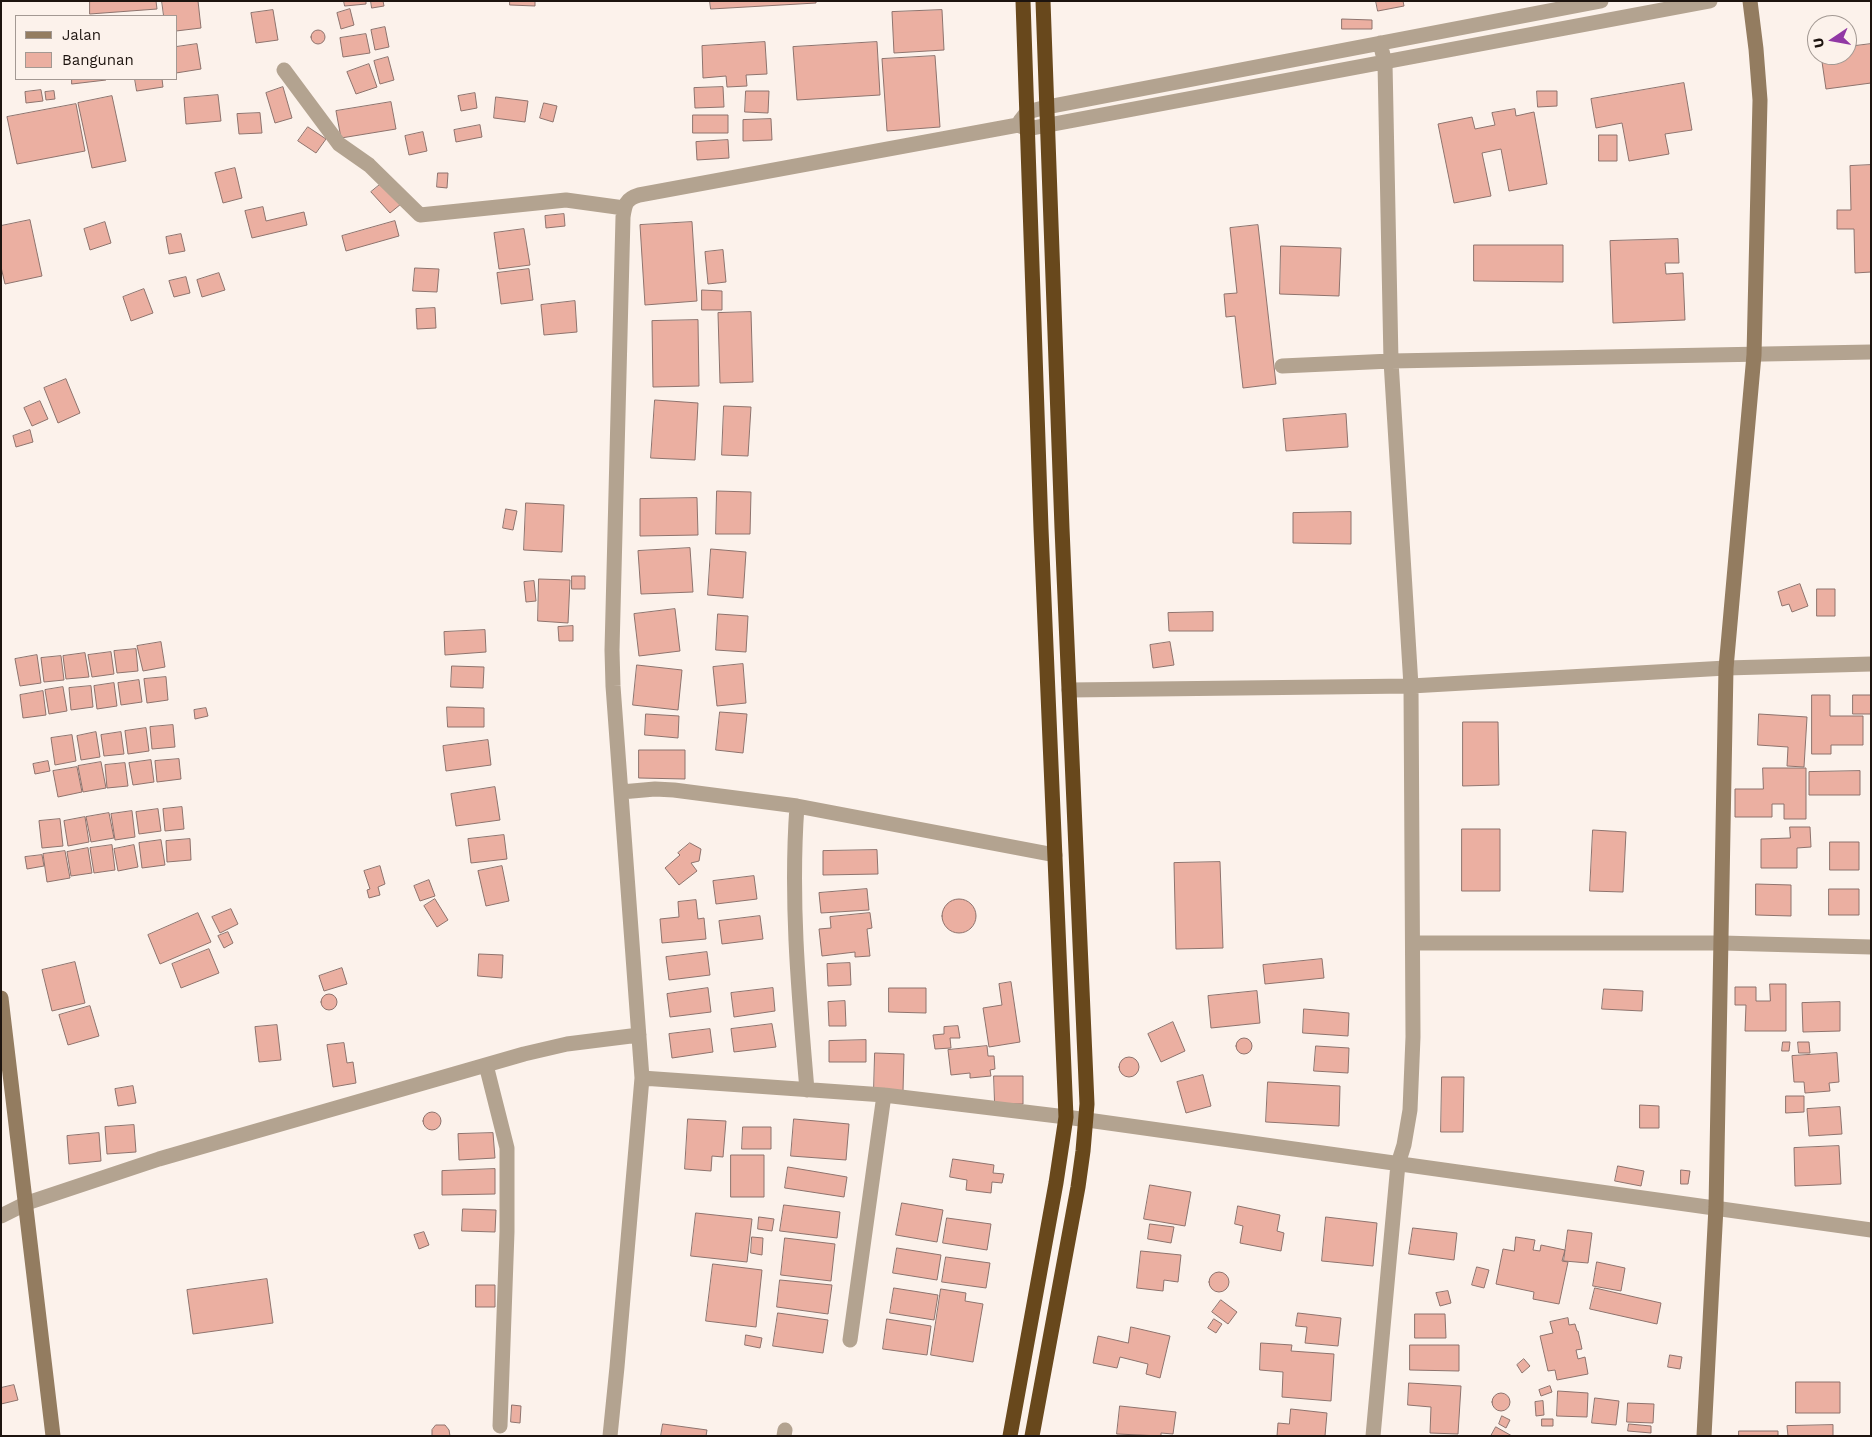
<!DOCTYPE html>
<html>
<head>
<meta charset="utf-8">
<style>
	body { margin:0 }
	#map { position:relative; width:1872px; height:1437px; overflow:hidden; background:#fcf2eb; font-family:"Work Sans",sans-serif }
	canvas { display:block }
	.frame { position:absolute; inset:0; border:2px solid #1d140f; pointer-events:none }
	.legend { position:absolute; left:15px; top:15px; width:162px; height:65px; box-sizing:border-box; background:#fcf2eb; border:1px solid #a39993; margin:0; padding:6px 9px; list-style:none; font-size:15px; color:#1d140f }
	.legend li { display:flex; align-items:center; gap:10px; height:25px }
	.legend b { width:25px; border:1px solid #a39993 }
	.north { position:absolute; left:1807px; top:15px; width:50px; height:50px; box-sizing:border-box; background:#fcf2eb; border:1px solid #a39993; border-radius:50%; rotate:258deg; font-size:14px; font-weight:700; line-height:20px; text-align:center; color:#1d140f }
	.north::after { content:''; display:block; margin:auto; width:18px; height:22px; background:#9138a4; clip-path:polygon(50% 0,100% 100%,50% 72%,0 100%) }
</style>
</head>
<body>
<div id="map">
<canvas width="1872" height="1437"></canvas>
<div class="frame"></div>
<ul class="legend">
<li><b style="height:6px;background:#937c60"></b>Jalan</li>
<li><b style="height:14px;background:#ebafa1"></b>Bangunan</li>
</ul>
<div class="north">U</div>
</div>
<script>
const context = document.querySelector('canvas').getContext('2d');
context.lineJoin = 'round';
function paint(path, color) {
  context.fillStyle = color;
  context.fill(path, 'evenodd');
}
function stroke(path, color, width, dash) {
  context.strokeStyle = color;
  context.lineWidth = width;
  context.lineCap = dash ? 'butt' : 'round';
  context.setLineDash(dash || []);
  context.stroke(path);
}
const building = new Path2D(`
	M90,1h66l1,8 -67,5z
	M162,1h36l3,27 -25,3v-15h-12z
	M344,1h22v3l-21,2z
	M371,1h12l1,5 -12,2z
	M510,1h25v5l-25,-1z
	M710,1h106v2l-105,6z
	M1376,1h27l1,5 -26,5z
	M350,9l4,16 -13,4 -4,-16z
	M273,10l5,30 -22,3 -5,-30z
	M942,10l2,40 -50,3 -2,-41z
	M1342,19l30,1v9h-30z
	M385,27l4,20 -14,3 -4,-20z
	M311 37a7 7 0 1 1 14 0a7 7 0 1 1-14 0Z
	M366,34l4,19 -27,4 -3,-19z
	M765,42l2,32 -21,1 1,11 -20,1 -1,-11 -23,2 -1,-32z
	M877,42l3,53 -83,5 -4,-53z
	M197,44l4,25 -25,4v-26z
	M1871,44v39l-45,6 -5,-34h26v-8z
	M935,56l5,71 -53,4 -5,-72z
	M388,57l6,23 -14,4 -6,-23z
	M369,64l8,23 -21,7 -9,-22z
	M72,79h34v1l-34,4z
	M135,79h27l1,8 -26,4z
	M1684,83l8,47 -27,4 4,20 -40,7 -7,-38 -26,5 -5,-29z
	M283,87l9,31 -17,5 -9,-30z
	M723,87l1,20 -29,1 -1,-20z
	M41,90l2,11 -17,2 -1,-11z
	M54,91l1,8 -9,1 -1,-8z
	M746,91h23l-1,22 -23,-1z
	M1537,91h20v15l-19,1z
	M475,93l2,15 -16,3 -3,-15z
	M218,95l3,26 -35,3 -2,-26z
	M112,96l14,65 -34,7 -14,-65z
	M496,97l32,4 -3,21 -31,-4z
	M391,102l5,27 -55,9 -5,-27z
	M544,103l13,3 -4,16 -13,-4z
	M76,104l9,47 -68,13 -10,-47z
	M1515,109l1,7 18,-4 13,72 -38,7 -8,-42 -19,4 9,43 -37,7 -16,-79 34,-7 3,12 20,-4 -3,-12z
	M260,113l2,20 -23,1 -2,-20z
	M693,115h35v18h-35z
	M771,119l1,21 -29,1v-21z
	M480,125l2,12 -26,5 -2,-12z
	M308,127l18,12 -10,14 -18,-12z
	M423,132l4,19 -18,4 -4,-19z
	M1599,135h18v26h-18z
	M728,140l1,18 -32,2 -1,-18z
	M1871,165v107l-16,1 -1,-44h-17v-19h14l-1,-44z
	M235,168l7,30 -19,5 -8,-30z
	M438,173h10l-1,15 -10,-1z
	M382,183l19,21 -11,9 -19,-21z
	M263,207l3,14 38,-9 3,13 -55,13 -7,-27z
	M564,214l1,12 -19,2 -1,-12z
	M30,220l12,56 -37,8 -4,-17v-41z
	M395,221l4,15 -53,15 -4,-15z
	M105,222l6,21 -21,7 -6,-21z
	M692,222l5,79 -52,4 -5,-80z
	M1258,225l18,159 -33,4 -8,-72 -9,1 -2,-23 13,-1 -7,-65z
	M524,229l6,36 -31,4 -5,-36z
	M181,234l4,17 -16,3 -3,-17z
	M1678,239l1,24h-14l1,11 17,-1 2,47 -72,3 -3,-82z
	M1474,245h89v37l-89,-1z
	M1281,246l60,2 -2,48 -59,-2z
	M723,250l3,32 -18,2 -3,-32z
	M415,268l24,1 -2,23 -24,-1z
	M529,269l4,31 -32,4 -4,-31z
	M219,273l6,17 -23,7 -5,-17z
	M186,277l4,16 -16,4 -5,-16z
	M144,289l9,24 -22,8 -8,-24z
	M702,290l20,1v19h-20z
	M575,301l2,31 -33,3 -3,-30z
	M435,308l1,20 -19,1 -1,-20z
	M751,312l2,70 -33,1 -2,-70z
	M698,320l1,66 -46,1 -1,-66z
	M66,379l14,34 -22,10 -14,-35z
	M655,400l43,3 -3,57 -44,-2z
	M40,401l8,18 -16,7 -8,-18z
	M724,406l27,1 -3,49 -26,-1z
	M1346,414l2,33 -62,4 -3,-32z
	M30,430l3,12 -17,5 -3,-11z
	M717,491l34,1 -1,42h-34z
	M697,498l1,37 -58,1v-37z
	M526,503l38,2 -2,47 -38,-2z
	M506,509l11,2 -4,19 -10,-2z
	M1351,512v32l-58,-1v-30z
	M690,548l3,44 -52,2 -3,-43z
	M711,549l35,3 -3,46 -35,-3z
	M572,576h13v13h-13z
	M539,579l31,1 -2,43 -30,-2z
	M534,581l2,20 -10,1 -2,-20z
	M1800,584l8,22 -16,6 -3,-8 -7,2 -4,-14z
	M1817,589h18v27h-18z
	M675,609l5,42 -41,5 -5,-42z
	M1213,612v19h-44l-1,-18z
	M718,614l30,2 -2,36 -30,-2z
	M573,626v15h-14l-1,-14z
	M485,630l1,22 -41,3 -1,-23z
	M161,642l4,25 -22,4 -6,-25z
	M1170,642l4,23 -21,3 -3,-23z
	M136,649l2,22 -21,2 -3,-22z
	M111,652l3,22 -22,3 -4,-22z
	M85,653l4,24 -23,2 -3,-23z
	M37,655l4,28 -21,3 -5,-27z
	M61,656l3,24 -20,2 -3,-24z
	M743,664l3,39 -29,3 -4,-39z
	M637,665l45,5 -4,40 -45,-5z
	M452,666l32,1 -1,21 -32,-1z
	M166,677l2,23 -21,3 -3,-24z
	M139,680l3,22 -21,3 -3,-22z
	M114,683l3,23 -20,3 -3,-23z
	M91,686l2,21 -22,3 -2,-22z
	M63,687l4,24 -18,3 -4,-24z
	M43,691l3,24 -23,3 -3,-23z
	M1812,695h18v21h33v29h-32v9h-19z
	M1853,695h18v19h-18z
	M447,707l37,1v19h-36z
	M206,708l2,8 -13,3 -1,-9z
	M720,712l27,2 -4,39 -27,-3z
	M646,714l33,2 -1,22 -33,-3z
	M1759,714l48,3 -3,50 -17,-1 1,-19 -30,-2z
	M1463,722h35l1,63 -36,1z
	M173,725l2,22 -23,2 -2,-22z
	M146,728l3,23 -21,3 -3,-23z
	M96,732l4,25 -19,3 -4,-24z
	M121,732l3,22 -20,2 -3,-21z
	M72,735l4,26 -21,4 -4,-27z
	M488,740l3,25 -45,6 -3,-25z
	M639,750h46v29l-46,-1z
	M179,759l2,20 -24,3 -2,-21z
	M151,760l3,22 -21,3 -4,-22z
	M48,761l2,10 -15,3 -2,-10z
	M101,762l5,26 -23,4 -5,-26z
	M125,763l3,23 -21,2 -2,-23z
	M77,767l5,25 -24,5 -5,-26z
	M1763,768h43v51h-22v-15h-12v13h-37v-28h28z
	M1860,771v24h-51v-23z
	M495,787l5,33 -44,6 -5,-32z
	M182,807l2,22 -19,2 -2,-22z
	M158,809l3,22 -22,3 -3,-22z
	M132,811l3,26 -20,3 -4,-26z
	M109,813l5,25 -23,4 -5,-25z
	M85,817l4,25 -21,4 -4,-25z
	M60,819l3,27 -21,2 -3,-27z
	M1790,827h20l1,20 -14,1v20h-36v-29l29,-1z
	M1462,829h38v62h-38z
	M1593,830l33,2 -3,60 -33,-1z
	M504,835l3,24 -36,4 -3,-24z
	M190,839l1,21 -24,2 -1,-21z
	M161,840l4,25 -23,3 -3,-25z
	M1830,842h29v28h-29z
	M690,843l11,6 -2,12 -8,2 6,8 -18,14 -14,-17 15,-13 -2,-2z
	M112,845l3,25 -21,3 -4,-25z
	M134,845l4,22 -20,4 -4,-22z
	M88,848l4,25 -21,3 -4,-24z
	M877,850l1,24 -55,1v-24z
	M65,851l5,27 -23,4 -4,-28z
	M42,855l2,11 -17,3 -2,-12z
	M1220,862l3,86 -47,1 -2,-86z
	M380,866l5,18 -7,3 2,8 -11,3 -2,-8 3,-1 -6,-18z
	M502,866l7,35 -23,5 -8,-35z
	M754,876l3,23 -41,5 -3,-23z
	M429,880l6,16 -15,5 -6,-15z
	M1756,884l35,1v31l-35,-1z
	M867,889l2,21 -48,3 -2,-20z
	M1829,889h30v26h-30z
	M942 916a17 17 0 1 1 34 0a17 17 0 1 1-34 0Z
	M435,899l13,21 -11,7 -13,-21z
	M696,900l2,19 6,-1 2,21 -44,4 -2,-24 19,-2 -1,-15z
	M231,909l7,15 -18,9 -8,-16z
	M198,913l13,29 -51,22 -12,-29z
	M870,913l2,15 -5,1 3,27 -15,1v-5l-33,4 -3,-27 12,-1 -1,-11z
	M760,916l3,23 -41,5 -3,-23z
	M228,932l5,11 -9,5 -6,-12z
	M209,949l10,24 -38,15 -9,-24z
	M707,952l3,23 -41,5 -3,-23z
	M479,954l24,1 -1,23 -24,-2z
	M1322,959l2,19 -59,6 -2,-19z
	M75,962l10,41 -33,8 -10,-41z
	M850,963l1,22 -23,1 -1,-22z
	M342,968l5,16 -23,7 -5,-15z
	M1011,982l9,60 -31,5 -6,-39 19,-3 -3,-21z
	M1770,984h16v47h-41l1,-26h-11v-18h21v14h14z
	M708,988l3,24 -41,5 -3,-23z
	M773,988l2,23 -41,6 -3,-24z
	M889,988h37v25l-37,-1z
	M1604,989l39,2 -1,20 -40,-2z
	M1257,991l3,32 -49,5 -3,-32z
	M321 1002a8 8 0 1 1 16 0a8 8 0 1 1-16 0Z
	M845,1001l1,25h-17l-1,-24z
	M1840,1002v29l-37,1 -1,-29z
	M90,1006l9,30 -31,9 -9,-30z
	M1304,1009l45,4 -1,23 -45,-3z
	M1173,1022l12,29 -24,11 -13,-28z
	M772,1024l4,23 -42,5 -3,-23z
	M277,1025l4,35 -22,2 -4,-35z
	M958,1026l2,12h-10l1,10 -16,1 -2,-14 11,-1v-7z
	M710,1029l3,23 -41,6 -3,-24z
	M1236 1046a8 8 0 1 1 16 0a8 8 0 1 1-16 0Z
	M866,1040v22h-37v-21z
	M1783,1042h7l-1,9h-7z
	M1798,1042h11l1,11h-11z
	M344,1043l3,20 6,-1 3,21 -23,4 -6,-42z
	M987,1046l1,10h6l1,13 -5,1 1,6 -21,2v-5l-19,2 -3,-25z
	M1316,1046l33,2 -1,25 -34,-2z
	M875,1053l29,1 -1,37 -29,-1z
	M1837,1053l2,29 -10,1 1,8 -25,2 -1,-11h-10l-2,-26z
	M1119 1067a10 10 0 1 1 20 0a10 10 0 1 1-20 0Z
	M1203,1075l8,31 -25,7 -9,-31z
	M994,1076h29v28h-28z
	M1442,1077h22l-1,55h-22z
	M1268,1082l72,4 -1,40 -73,-4z
	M133,1086l3,17 -18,3 -3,-17z
	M1786,1096h18v16l-18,1z
	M1640,1105l19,1v22h-19z
	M1840,1107l2,27 -33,2 -2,-27z
	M423 1121a9 9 0 1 1 18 0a9 9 0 1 1-18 0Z
	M688,1119l38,2 -3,36 -11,-1 -1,15 -26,-2z
	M794,1119l55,5 -3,36 -55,-4z
	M134,1125l2,27 -29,2 -2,-27z
	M743,1127h28v22h-29z
	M99,1133l2,28 -32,3 -2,-28z
	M493,1133l2,25 -36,2 -1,-26z
	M1839,1146l2,38 -46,2 -1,-38z
	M731,1155h33v42h-33z
	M953,1159l41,6 -1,8 11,1 -2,9 -10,-1 -1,11 -25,-3 1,-10 -17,-3z
	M1618,1166l26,5 -3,15 -26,-5z
	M788,1167l59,10 -3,20 -59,-9z
	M495,1169v25l-53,1v-24z
	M1681,1170l9,1 -2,13h-7z
	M1150,1185l41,7 -6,34 -41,-7z
	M902,1203l41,7 -6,32 -41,-7z
	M784,1205l56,7 -3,26 -57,-7z
	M1238,1206l42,9 -3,16 7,2 -3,18 -41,-8 3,-17 -8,-2z
	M463,1209l33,1 -1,22 -33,-1z
	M696,1213l56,6 -5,43 -56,-6z
	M759,1217l15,2 -2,12 -14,-2z
	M1326,1217l51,6 -4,43 -51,-5z
	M947,1218l44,6 -4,26 -44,-7z
	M1150,1224l24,3 -3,16 -23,-4z
	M1413,1228l44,5 -3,27 -45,-6z
	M1568,1230l24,3 -4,30 -24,-2z
	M424,1232l5,13 -10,4 -5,-14z
	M752,1237l11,1 -1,17 -11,-2z
	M1516,1237l19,3 -2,10 7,1 1,-6 24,5 -3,11 6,1 -9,42 -26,-5 1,-7 -38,-8 7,-35 11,2z
	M785,1238l50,6 -4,37 -50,-6z
	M897,1248l44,7 -4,25 -44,-7z
	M1141,1251l40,4 -3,27 -14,-2 -1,11 -26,-3z
	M946,1257l44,6 -4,25 -44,-6z
	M1597,1262l28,6 -4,23 -28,-5z
	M713,1264l49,6 -6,57 -50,-6z
	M1477,1267l12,3 -5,18 -12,-3z
	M1209 1282a10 10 0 1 1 20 0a10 10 0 1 1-20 0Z
	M267,1279l6,44 -80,11 -6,-44z
	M780,1280l52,5 -4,29 -51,-7z
	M476,1285h19v22h-19z
	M894,1288l44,7 -4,25 -44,-7z
	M1595,1288l66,15 -4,21 -67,-15z
	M941,1289l25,4 -1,8 18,3 -10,58 -42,-7z
	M1448,1291l3,12 -11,3 -4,-13z
	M1221,1300l16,12 -9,12 -16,-12z
	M778,1313l50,7 -5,33 -50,-7z
	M1298,1313l43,5 -3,28 -33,-3 2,-16 -11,-1z
	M1415,1314h30l1,24h-31z
	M1568,1318l1,7 6,-1 2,7h1l4,18 -6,1 2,9 7,-2 3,17 -31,6 -2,-10 -7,1 -8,-35 13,-3 -3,-11z
	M887,1319l44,7 -4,29 -44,-6z
	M1214,1319l8,5 -6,9 -8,-5z
	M1131,1327l39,9 -10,42 -14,-4 2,-10 -28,-7 -3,11 -24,-5 5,-27 30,7z
	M746,1335l16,3 -2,10 -15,-3z
	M1261,1343l31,2 -1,6 43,3 -3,47 -49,-4 1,-25 -23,-2z
	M1410,1345h49v26l-49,-1z
	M1670,1355l12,2 -2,12 -12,-2z
	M1524,1359l6,7 -8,7 -5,-8z
	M1796,1382h44v31h-44z
	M1409,1383l52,3 -3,48 -28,-1 1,-26 -23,-2z
	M14,1385l4,15 -17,4v-16z
	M1550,1386l2,6 -11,4 -2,-6z
	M1558,1391l30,2 -1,24 -30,-1z
	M1492 1402a9 9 0 1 1 18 0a9 9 0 1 1-18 0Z
	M1595,1398l24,3 -3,24 -24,-2z
	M1543,1401l1,14 -8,1 -1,-14z
	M1628,1403l26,1 -1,19 -26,-1z
	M512,1405l9,1 -1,17 -9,-1z
	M1120,1406l56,6 -3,22 -12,-1v3l-44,-2z
	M1291,1409l36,4 -2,23h-48l1,-13 11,1z
	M1502,1416l8,4 -4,8 -7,-4z
	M1542,1419h11v7h-11z
	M663,1424l44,6 -1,6h-45z
	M1629,1424l22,2v7l-23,-2z
	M436,1425h9l4,5 1,6h-18v-6z
	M1833,1425v11h-45l-1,-10z
	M1496,1427l16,9h-21z
	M1739,1431h39v5h-39z`);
paint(building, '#ebafa1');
stroke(building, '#8e736d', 1);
stroke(new Path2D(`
	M284,70l55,74 30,21 51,50 146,-15 58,8
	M1020,121l7,-9 20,-5 554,-106
	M1282,366l109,-5 480,-9
	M1069,690l342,-4 315,-18 145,-4
	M621,792l34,-3 19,1 123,16 258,49
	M797,806c-7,95 2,190 10,284
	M1414,943h308l149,4
	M486,1065l21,83v84l-7,194
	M642,1078l242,17 182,22 805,113
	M1,1216l26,-13 132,-44 365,-105 43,-10 72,-9
	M850,1340l34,-245
	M610,1436l7,-69 25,-289 -29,-392 -1,-36 11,-433c2,-13 3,-18 16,-22l379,-70 9,4 683,-128
	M784,1436l1,-6
	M1373,1436l25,-272 6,-19 6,-35 3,-73 -2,-351 -20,-325 -6,-298 -5,-20`), '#b3a390', 15);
stroke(new Path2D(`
	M1,998l52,438
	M1704,1436l12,-229 10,-539 28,-313 6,-255 -4,-51 -6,-48`), '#937c60', 15);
stroke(new Path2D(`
	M1010,1436l46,-253 10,-66 -25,-588 -18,-528
	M1032,1436l46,-249 5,-36 4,-47 -25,-576 -19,-527`), '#68481c', 15);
</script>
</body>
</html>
